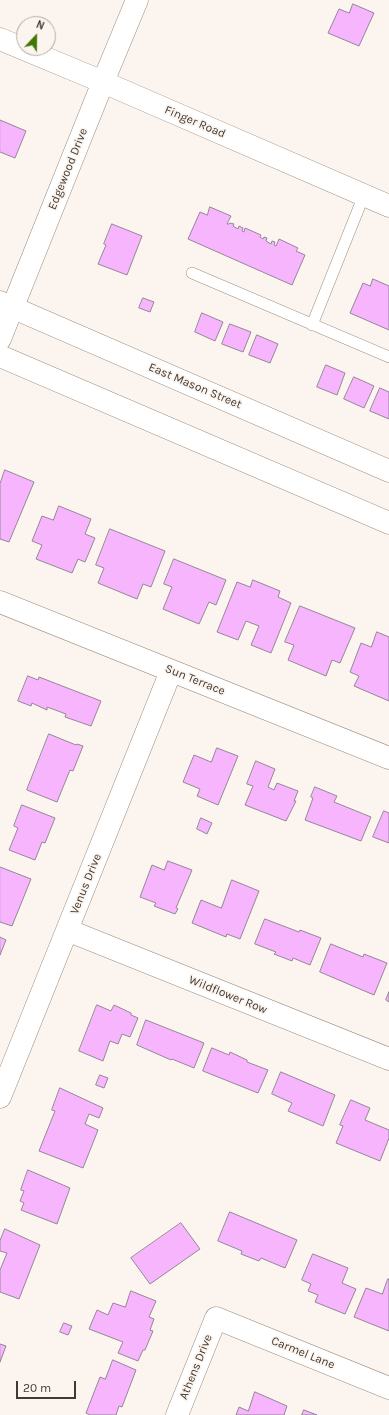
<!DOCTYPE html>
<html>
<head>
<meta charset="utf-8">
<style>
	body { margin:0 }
	#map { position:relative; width:389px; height:1415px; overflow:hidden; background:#fcf5ef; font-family:Karla,sans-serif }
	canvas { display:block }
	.north { position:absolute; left:16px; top:16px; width:40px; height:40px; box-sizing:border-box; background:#fcf5ef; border:1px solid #b1aaa4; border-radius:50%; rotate:22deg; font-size:11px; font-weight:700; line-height:16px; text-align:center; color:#413a34 }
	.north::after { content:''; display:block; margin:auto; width:14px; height:18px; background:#3f7604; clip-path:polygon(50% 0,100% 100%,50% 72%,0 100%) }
	.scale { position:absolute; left:16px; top:1381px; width:60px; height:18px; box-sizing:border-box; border:2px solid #413a34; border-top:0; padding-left:5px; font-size:12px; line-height:14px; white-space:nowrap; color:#413a34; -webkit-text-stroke:3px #fcf5ef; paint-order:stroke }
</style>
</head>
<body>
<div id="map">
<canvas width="389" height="1415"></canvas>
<div class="north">N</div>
<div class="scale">20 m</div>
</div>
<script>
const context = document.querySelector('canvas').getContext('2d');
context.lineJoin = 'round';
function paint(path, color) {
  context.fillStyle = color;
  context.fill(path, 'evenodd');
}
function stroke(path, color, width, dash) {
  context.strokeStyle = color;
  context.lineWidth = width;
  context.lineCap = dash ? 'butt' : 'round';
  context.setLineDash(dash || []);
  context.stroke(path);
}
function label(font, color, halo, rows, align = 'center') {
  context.font = font + ' Karla,sans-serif';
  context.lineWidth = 3.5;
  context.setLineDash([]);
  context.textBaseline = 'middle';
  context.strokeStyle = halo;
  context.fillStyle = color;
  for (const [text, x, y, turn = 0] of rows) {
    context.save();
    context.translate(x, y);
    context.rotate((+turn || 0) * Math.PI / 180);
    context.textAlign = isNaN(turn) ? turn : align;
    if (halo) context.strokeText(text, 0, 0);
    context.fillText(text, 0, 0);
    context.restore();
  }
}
const building = new Path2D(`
	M353,4l21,9 -15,33 -31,-13 11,-24 10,4z
	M0,120l26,11 -11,27 -15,-6z
	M210,207l21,9 -4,8h2l1,-1 4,1 -1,2 5,3 1,-3 4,2 -1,3 2,1 1,-4 16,7 -1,2 3,2 1,-2 3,1 -1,3 5,3 1,-3 3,1 -1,3 2,1 3,-7 19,9 -2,3 9,4 -13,30 -104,-46 12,-27 7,3z
	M112,224l30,12 -15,39 -29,-11 8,-19 -2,-1z
	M373,279l16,7v44l-39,-17 13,-30 7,3z
	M143,298l11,4 -4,10 -11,-4z
	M202,313l21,9 -8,19 -20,-9z
	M230,324l21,8 -8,20 -21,-8z
	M257,335l21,9 -8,19 -21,-8z
	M326,365l19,8 -8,22 -20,-8z
	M354,377l20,9 -10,22 -20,-9z
	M380,388l9,4v27l-19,-8z
	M5,470l29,12 -25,60 -9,-3v-55z
	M59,506l32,13 -6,15 10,4 -10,24 -7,-3 -6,14 -36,-14 6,-14 -10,-4 10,-25 11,4z
	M110,529l55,22 -14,36 -8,-3 -6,15 -39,-16 6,-15 -8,-3z
	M174,559l52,21 -10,25 -7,-3 -10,22 -36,-15 9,-22 -8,-3z
	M253,580l27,11 -2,6 13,6 -20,50 -20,-8 8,-19 -13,-5 -8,19 -21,-8 20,-50 13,5z
	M300,606l55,22 -15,35 -8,-3 -6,16 -38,-16 6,-15 -9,-3z
	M377,632l12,5v64l-35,-15 5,-10 -9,-4 11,-29 10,4z
	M28,676l10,4 1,-3 62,24 -10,25 -26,-9 1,-3 -19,-7v3l-15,-7 -1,3 -13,-5z
	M49,734l27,11 1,-1 6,2 -10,25 -3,-1 -13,32 -30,-12z
	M217,748l21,8 -20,49 -21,-9 3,-7 -17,-7 11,-27 17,7z
	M256,761l19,8 -7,18 6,3 3,-7 21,8 -4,10h2l-10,20 -41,-16 8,-19 -6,-2z
	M315,787l22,9 -3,6 37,15 -10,24 -56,-21 8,-22 -2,-1z
	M22,805l33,13 -10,25 -3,-1 -7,18 -26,-10 9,-22 -4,-2z
	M384,811l5,2v30l-16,-6z
	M201,818l11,5 -5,11 -10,-5z
	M168,861l24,9 -16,38 2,1 -3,5 -21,-8 2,-3 -16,-6 12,-32 12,5z
	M0,867l31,12 -19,47 -12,-4z
	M232,880l27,11 -19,48 -13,-5 -1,3 -34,-14 9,-23 20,8z
	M265,919l34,13 1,-2 21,8 -11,27 -17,-7 -1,3 -18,-7 2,-2 -21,-8z
	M0,937l6,3 -6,15z
	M331,944l32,13 1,-3 23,9 -13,32 -54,-23z
	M389,992v10l-3,-2z
	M97,1005l14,6 3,-6 17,8v2l7,3 -8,19 -8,-3 -4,10 -8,-3 -7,20 -24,-10z
	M146,1020l58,23 -10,25 -22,-9 -1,1 -34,-15z
	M212,1048l17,7 1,-3 17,8v2l21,8 -10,23 -55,-22z
	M281,1072l54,23 -12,31 -35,-15 4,-8 -20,-9z
	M100,1075l8,3 -4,10 -8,-3z
	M60,1088l43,20 -4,10 -10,-4 -4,10 13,6 -15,38 -44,-17 16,-40 -3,-1z
	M351,1100l19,8 -5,12 24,10v8l-9,23 -44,-18 7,-17 -3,-1z
	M28,1170l42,18 -13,36 -36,-14 3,-7 -4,-2 4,-10 -3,-1z
	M230,1212l67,28 -12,28 -24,-10 -2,3 -18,-7 1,-3 -24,-10z
	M181,1223l19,26 -50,35 -19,-26z
	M5,1229l35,16 -21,54 -19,-7v-22l7,-17 -7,-2v-10z
	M313,1254l35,14 -6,15 14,6 -11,25 -30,-12 3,-7 -10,-4 3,-7 -9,-4z
	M388,1279h1v52l-35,-14 12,-29 16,6z
	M131,1291l25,10 -7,16 5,2 -4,11 3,1 -8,19h-2l-5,11 -20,-8 5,-11 -34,-13 8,-19 11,5 5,-12 12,4z
	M64,1323l8,3 -4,9 -8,-3z
	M0,1344l6,2 -6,16z
	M113,1360l23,10 -14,37 -3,-1 -3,9h-26l-4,-2 14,-36 5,2z
	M255,1392l32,14 -3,9h-48l3,-8 9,4z
	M304,1410l13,5h-15z`);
paint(building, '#f7b5fe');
stroke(building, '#948696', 1);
const lane = new Path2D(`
	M192,273l197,84
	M312,325l52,-130`);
const street = new Path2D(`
	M0,39l103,43 286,124
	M0,339l103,-257 34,-82
	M0,602l389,156
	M67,930l322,129
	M0,1097l171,-426
	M177,1415l39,-97 173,70`);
const secondary = new Path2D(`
	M0,302l389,169
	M0,356l389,167`);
stroke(lane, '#9e8e7f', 12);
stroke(street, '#9e8e7f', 23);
stroke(secondary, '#9e8e7f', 23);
stroke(lane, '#fff', 11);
stroke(street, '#fff', 22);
stroke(secondary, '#fff', 22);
label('12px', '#413a34', '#fcf5ef', [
	["Finger Road",195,122,23],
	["Edgewood Drive",68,169,-68],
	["East Mason Street",195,386,23],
	["Sun Terrace",195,680,22],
	["Venus Drive",86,884,-68],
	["Wildflower Row",228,995,22],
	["Carmel Lane",303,1353,22],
	["Athens Drive",196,1367,-68]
]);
</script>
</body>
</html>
